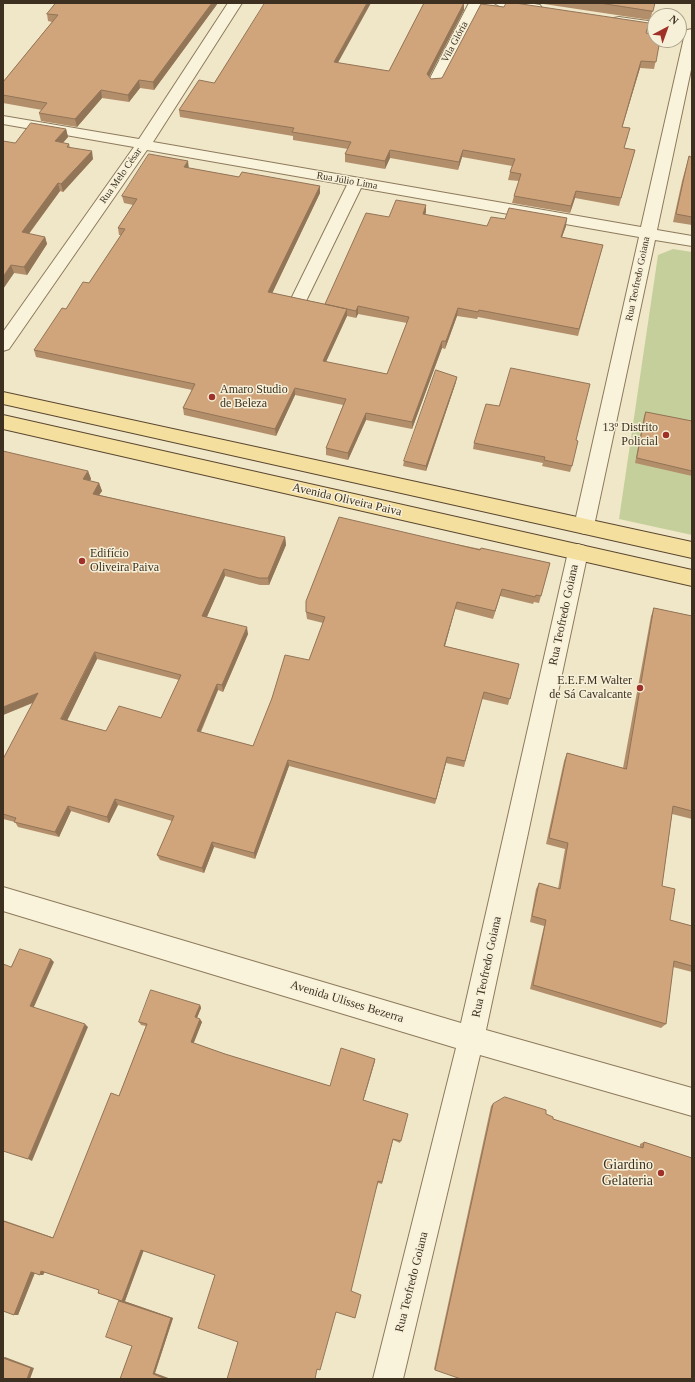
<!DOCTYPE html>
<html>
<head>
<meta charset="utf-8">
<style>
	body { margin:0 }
	#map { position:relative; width:695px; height:1382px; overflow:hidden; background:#f0e7c8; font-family:Georgia,serif }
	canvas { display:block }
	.frame { position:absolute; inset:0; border:4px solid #3d3020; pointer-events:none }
	.north { position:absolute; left:647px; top:8px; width:40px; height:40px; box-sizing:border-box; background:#f7f0d8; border:1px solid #ada38e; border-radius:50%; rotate:41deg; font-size:11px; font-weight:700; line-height:16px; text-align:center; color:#3d3020 }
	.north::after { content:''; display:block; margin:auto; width:14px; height:18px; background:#9f3129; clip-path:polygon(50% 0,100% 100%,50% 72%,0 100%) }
</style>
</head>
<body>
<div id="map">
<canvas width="695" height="1382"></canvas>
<div class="frame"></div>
<div class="north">N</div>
</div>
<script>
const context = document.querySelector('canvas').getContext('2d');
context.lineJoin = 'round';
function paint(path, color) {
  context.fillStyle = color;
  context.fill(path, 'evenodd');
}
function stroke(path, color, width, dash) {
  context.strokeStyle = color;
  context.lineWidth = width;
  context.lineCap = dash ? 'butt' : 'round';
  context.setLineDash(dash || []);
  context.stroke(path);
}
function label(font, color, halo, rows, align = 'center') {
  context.font = font + ' Georgia,serif';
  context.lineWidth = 3;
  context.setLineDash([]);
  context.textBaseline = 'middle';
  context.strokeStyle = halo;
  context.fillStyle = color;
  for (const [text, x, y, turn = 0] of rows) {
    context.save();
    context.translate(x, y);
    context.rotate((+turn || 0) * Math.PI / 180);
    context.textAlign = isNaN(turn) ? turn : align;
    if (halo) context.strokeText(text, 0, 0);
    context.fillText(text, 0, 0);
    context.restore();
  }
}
paint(new Path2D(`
	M673,249l19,3v283l-73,-16 39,-264z`), '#c5cf9b');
const minor = new Path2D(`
	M228,3h14l-89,139 488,85 44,-194 2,-3 5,-1v36l-35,165 35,6v10l-37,-6 -61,286 -3,5 -7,3 -7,-3 -3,-5 65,-289 -278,-49 -54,111 -2,4 -6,2 -6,-2 -2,-4 56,-114 -200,-35 -138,199 -6,2v-19l131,-185 -131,-23v-8l136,23z
	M469,3h14l-41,79 -2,3h-10l-2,-3z
	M494,3h34l12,2 2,3 -2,3 -5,1 -34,-5z
	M619,17l36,5v8l-41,-6 -2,-3 2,-3z
	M578,544l7,2 3,6 -102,478 206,58v28l-212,-61 -77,324h-30l83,-331 -453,-137v-24l458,136 107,-471 3,-6z`);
const major = new Path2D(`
	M3,392l689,150v16l-689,-154z
	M3,415l689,155v16l-689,-157z`);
stroke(minor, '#8d7a5c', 2);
stroke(major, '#5b4730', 2);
paint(minor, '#faf3dc');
paint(major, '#f4df9f');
paint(new Path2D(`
	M56,3h162l-64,87 -14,-2 -11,14 -27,-4 -25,29 -36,-6 -2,-8 3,-3 -39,-7v-21l49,-60 -4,-1 -1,-7z
	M424,3h40v7l-35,67 2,2 11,-1 205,-45 13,7 -6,29 -14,-1 -18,59 6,9 -4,12 11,2 -16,56 -44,-8 -5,15 -58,-10 2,-7 5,-15 -11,-1 2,-8 2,-6 -50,-9 -4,13 -68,-12 -5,11 -40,-7v-8l3,-5 -55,-9v-4l-113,-19 -1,-7 35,-27 124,-20 51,8z
	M537,3h118l-5,17z
	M66,129l2,8 -5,6 6,1 1,4 23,11 -30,33 -3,-1 -31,43 16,3 2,7 -20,31 -13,-2 -11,16 12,-146z
	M692,153v72l-19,-3 9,-41 7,-25 2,1z
	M189,168l50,9 81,9v7l-48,100 53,11 64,-87 37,-12v7l-1,3 62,11 18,-7 61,7 -4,11 41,8 -25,91 -100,-19 -1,2 -20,-3 -12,33 -3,-1 -30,81 -46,-9 -18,40 -22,-5v-7l17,-43 -48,-10 -19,41 -92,-21 -1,-7 9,-18 -156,-33 -2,-7 32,-41 23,-26 32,-48h-2l-1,-7 15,-23 -9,-2 -2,-7zM358,314l49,9 -20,51 -61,-12 21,-46 9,2z
	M456,382l-30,89 -23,-5 1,-5z
	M646,412l46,9v55l-57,-13 9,-47z
	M576,440l-4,26 -2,6 -28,-6 1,-3 -70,-14 1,-6z
	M88,471l3,8 -1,2 9,2 3,8 -3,4 186,42 1,8 -17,40h-9l-35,-9 -18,41 41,17 -25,58 -5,-2 -17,42 52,14 56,-86 14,-37 -16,-4 -1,-7 140,-70 104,21 -11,40 -5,-1 -1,2 -33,-8 -7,23 -38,-10 -10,37 74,18 -11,41 -26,-6 -18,68 -18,-4 -11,41 -146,-38 -34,93 -41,-12 -10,26 -44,-13 -3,-5 15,-34 -54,-16 -9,18 -38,-12 -12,26 -41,-10 -3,-5 -12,-3v-60l30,-56 -30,12zM97,659l82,21 -18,38 -55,13 -39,-11z
	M654,608l38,8v203l-20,-5 -10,72 8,34 22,6v46l-19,-5 -7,57 -5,4 -131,-39 14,-63 -14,-4 6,-33 3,-6 19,6 7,-40 -19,-5 18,-83 3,-8 56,15 28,-152z
	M200,1005l1,3 -4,10 5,4 -9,21 32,11 105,32 45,-27 -12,41 45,14 -8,29 -7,-3 -11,44 -4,-1 -42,129 -98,30 -23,-67 -72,-25 -18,51h-1l49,17 -18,55 -35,6 12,-33 -13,-45 -20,-11 -54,-18 -2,3 -8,-2 -17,42h-4l-11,-4v-91l51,18 65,-142 27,-70 -5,-1 -2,-3z
	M493,1104l53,10 7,5 87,28v-3l4,-2 48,16 -257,212 -1,-1 57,-263z`), '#b38e6b');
paint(new Path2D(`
	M212,3h6l-64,87 -1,-8z
	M367,3h4l-37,67v-8z
	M464,3v7l-37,71v-7z
	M641,61l-1,7 -20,67 2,-8z
	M139,80l1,8 -11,14 -1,-7z
	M101,90l1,8 -25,29 -2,-8z
	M66,129l2,8 -11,12 -2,-8z
	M390,150v8l-5,11v-8z
	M463,150l-1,7 -4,13 1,-8z
	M92,151l1,8 -30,33 -2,-8z
	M188,161l1,8 -5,-2z
	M58,183l2,8 -36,49 -2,-8z
	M320,186v7l-51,107 -1,-8z
	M576,191l-1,7 -5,15 1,-7z
	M426,205v7l-4,10 1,-8z
	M567,218l-1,8 -7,19 2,-8z
	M45,237l2,7 -20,31 -3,-8z
	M11,265l3,8 -11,16v-12z
	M358,306v8l-2,4v-7z
	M458,308l-1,8 -12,33 1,-8z
	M347,309v7l-24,52v-7z
	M442,341v7l-30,81v-7z
	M457,377l-1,5 -30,89v-5z
	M295,388v7l-19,41 -1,-7z
	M366,413v7l-18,40v-7z
	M88,471l3,8 -5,8 -3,-8z
	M99,483l3,8 -7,10 -2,-7z
	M285,537l1,8 -17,40 -1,-7z
	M224,569l1,7 -21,47 -2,-7z
	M502,589l-2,7 -7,23 2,-8z
	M457,602l-2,7 -12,44 1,-7z
	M247,627l1,7 -25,58 -1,-7z
	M95,652l2,7 -32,66 -4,-6z
	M217,684l1,6 -20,47 -1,-6z
	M38,693l3,6 -38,16v-8z
	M447,757l-1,6 -11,41 1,-5z
	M288,760l1,6 -34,93 -1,-6z
	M115,799l3,6 -9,18 -2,-6z
	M68,806l3,5 -12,26 -4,-5z
	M212,842l2,5 -10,26 -2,-5z
	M51,959l3,3 -21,47 -3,-3z
	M200,1005l1,3 -5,12 -1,-3z
	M200,1019l2,3 -9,23 -2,-3z
	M85,1024l3,3 -56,134 -4,-2z
	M375,1059v2l-12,41v-2z
	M3,1220l54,19 -4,-1z
	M141,1250h3l-19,51h-1l49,17 -18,55 16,6h-5l-13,-5 -34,-73z
	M41,1271h4l-2,4h-3z
	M31,1272h4l-17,43h-4z
	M5,1357l29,11 -4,11h-3l-24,-21z`), '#927457');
const building = new Path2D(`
	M56,3h156l-59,79 -14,-2 -11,15 -27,-5 -26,29 -36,-6 8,-10 -44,-8v-13l55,-67 -11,-1z
	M265,3h102l-33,59 55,9 35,-68h40l-37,71 4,5 11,-1 39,-74 23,3 2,-4h9l134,20 -3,10 9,1v6h5l-4,22 -15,-1 -19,66 8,1 -6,20 11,2 -14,48 -45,-7 -5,15 -57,-10 7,-22 -11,-2 5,-13 -52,-9 -4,12 -69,-12 -5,11 -40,-7 6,-12 -59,-10 2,-4 -115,-18 20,-30 15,3z
	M600,3h55l-2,8z
	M31,123l35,6 -11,12 14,3 -2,3 25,4 -31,33 -3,-1 -36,49 23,5 -21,30 -13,-2 -8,12v-136l12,2z
	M149,154l39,7 -4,6 55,10 3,-5 78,14 -52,106 79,17 -24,52 64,13 22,-57 -51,-11 -2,5 -31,-7 41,-91 23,4 7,-17 30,5 -3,9 64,12 4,-9 14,2 4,-11 58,10 -6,19 42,8 -24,84 -100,-19 -1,2 -20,-4 -12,33h-4l-30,81 -46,-9 -18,40 -22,-5 20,-49 -51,-11 -20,41 -92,-21 12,-24 -161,-34 28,-42 4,1 17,-27 6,1 36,-54 -7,-1 19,-29 -15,-3z
	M692,154v63l-16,-3 9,-41 4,-17 2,1z
	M511,368l79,16 -14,56 2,1 -6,25 -28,-6 1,-3 -71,-14 12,-39 13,2z
	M436,370l21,7 -31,89 -22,-5z
	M646,412l46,9v50l-55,-13z
	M3,451l85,20 -5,8 16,4 -6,11 192,43 -17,41h-9l-35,-9 -22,47 45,11 -25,58 -5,-1 -20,47 56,15 19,-48 13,-43 24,5 16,-43 -19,-5v-11l33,-84 107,25 34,8 1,-2 69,15 -9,33 -5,-1 -1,2 -33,-8 -7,22 -38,-9 -13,44 75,18 -9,35 -26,-7 -19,69 -18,-4 -11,42 -148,-39 -34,93 -42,-11 -10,26 -45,-13 17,-39 -59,-17 -8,18 -39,-11 -13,26 -41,-10 2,-4 -13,-4v-55l35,-66 -35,14zM95,652l86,23 -20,43 -42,-12 -13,25 -45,-12z
	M654,608l38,8v195l-19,-5 -11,80 13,3 -5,31 22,6v40l-18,-5 -8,63 -133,-39 13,-65 -14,-4 7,-33 21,6 8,-46 -19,-5 18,-85 59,16z
	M20,949l31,10 -21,47 55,18 -57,135 -25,-8v-187l8,3z
	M151,990l49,15 -5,12 5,2 -9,23 34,12 105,32 11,-38 34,11 -12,41 45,14 -7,27 -8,-2 -11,43 -4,-1 -27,110 10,4 -6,23 -19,-6 -16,58 -3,-1 -2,10h-88l11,-37 -40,-14 17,-53 -74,-25 -19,51 -24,-8 1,-3 -58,-19 -1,4 -9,-3 -17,43 -11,-4v-90l50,17 58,-145 8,3 28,-72 -8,-2z
	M505,1097l41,13v4l7,3v2l90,29 1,-6 48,16v221h-231l-26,-9 58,-266z
	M119,1301l52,17 -18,56 13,5h-46l12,-33 -26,-9z
	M3,1358l28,10 -4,11h-24z`);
paint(building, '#d0a57c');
stroke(building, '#927457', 1);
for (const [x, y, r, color] of [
	[212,397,4,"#9f3129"],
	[666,435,4,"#9f3129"],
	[82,561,4,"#9f3129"],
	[640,688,4,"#9f3129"],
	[661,1173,4,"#9f3129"]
]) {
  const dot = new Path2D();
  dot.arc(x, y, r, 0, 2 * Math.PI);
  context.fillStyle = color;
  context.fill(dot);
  stroke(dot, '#f7f0d8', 1.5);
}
label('10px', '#3d3020', '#f7f0d8', [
	["Vila Glória",455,42,-62],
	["Rua Melo César",121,176,-55],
	["Rua Júlio Lima",347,181,10],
	["Rua Teofredo Goiana",638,279,-78]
]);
label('12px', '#3d3020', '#f7f0d8', [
	["Amaro Studio",220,390],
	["de Beleza",220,404],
	["13º Distrito",658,428,"right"],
	["Policial",658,442,"right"],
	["Edifício",90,554],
	["Oliveira Paiva",90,568],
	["E.E.F.M Walter",632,681,"right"],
	["de Sá Cavalcante",632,695,"right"]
], 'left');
label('12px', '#3d3020', '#f7f0d8', [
	["Avenida Oliveira Paiva",347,500,13],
	["Rua Teofredo Goiana",564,615,-78],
	["Rua Teofredo Goiana",487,967,-78],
	["Avenida Ulisses Bezerra",347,1002,17],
	["Rua Teofredo Goiana",412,1282,-76]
]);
label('14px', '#3d3020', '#f7f0d8', [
	["Giardino",653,1165],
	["Gelateria",653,1181]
], 'right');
</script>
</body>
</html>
